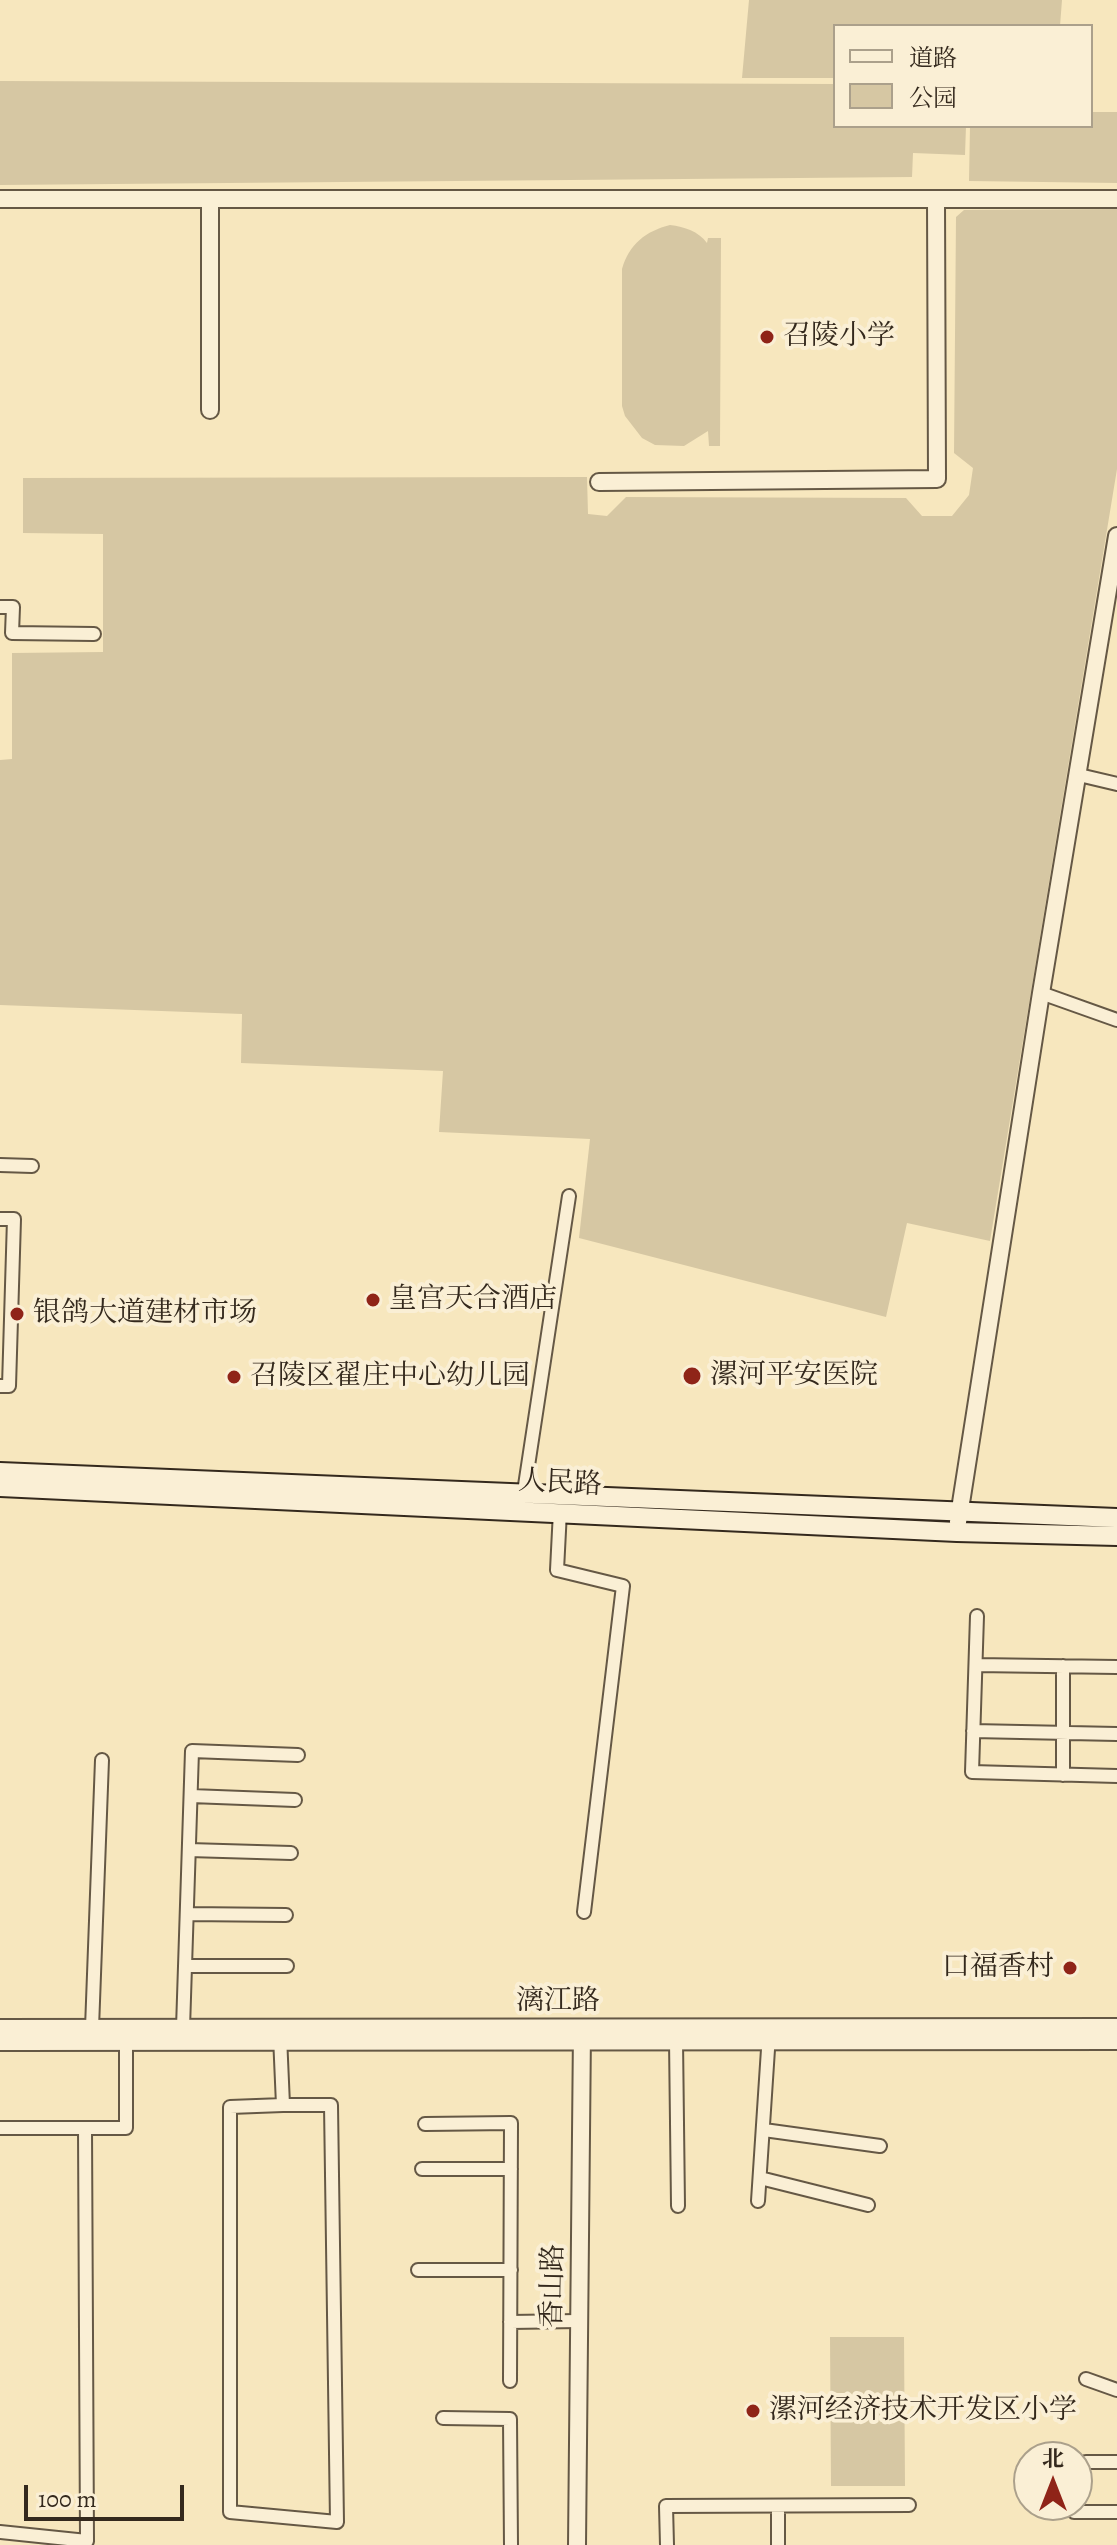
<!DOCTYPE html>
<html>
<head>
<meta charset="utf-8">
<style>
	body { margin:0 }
	#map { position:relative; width:1117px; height:2545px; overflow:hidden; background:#f7e7be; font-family:Alegreya,"Noto Serif SC",serif }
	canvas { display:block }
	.legend { position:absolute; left:833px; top:24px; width:260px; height:104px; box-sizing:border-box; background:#faefd5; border:2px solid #aba08b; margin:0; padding:10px 14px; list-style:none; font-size:24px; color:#34291d }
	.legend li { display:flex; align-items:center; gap:16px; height:40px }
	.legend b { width:40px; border:2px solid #aba08b }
	.north { position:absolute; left:1013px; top:2441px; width:80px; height:80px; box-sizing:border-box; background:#faefd5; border:2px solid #aba08b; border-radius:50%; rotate:0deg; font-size:22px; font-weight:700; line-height:32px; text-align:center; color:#34291d }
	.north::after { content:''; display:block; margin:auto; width:28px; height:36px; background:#8f2418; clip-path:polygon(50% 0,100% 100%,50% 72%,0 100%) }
	.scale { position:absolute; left:24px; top:2485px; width:160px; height:36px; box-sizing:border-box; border:4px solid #34291d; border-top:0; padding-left:10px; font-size:24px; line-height:28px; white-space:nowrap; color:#34291d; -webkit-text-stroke:6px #faefd5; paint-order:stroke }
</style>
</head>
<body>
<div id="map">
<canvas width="1117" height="2545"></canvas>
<ul class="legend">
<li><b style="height:10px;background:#faefd5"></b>道路</li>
<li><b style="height:22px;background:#d6c7a3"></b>公园</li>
</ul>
<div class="north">北</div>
<div class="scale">100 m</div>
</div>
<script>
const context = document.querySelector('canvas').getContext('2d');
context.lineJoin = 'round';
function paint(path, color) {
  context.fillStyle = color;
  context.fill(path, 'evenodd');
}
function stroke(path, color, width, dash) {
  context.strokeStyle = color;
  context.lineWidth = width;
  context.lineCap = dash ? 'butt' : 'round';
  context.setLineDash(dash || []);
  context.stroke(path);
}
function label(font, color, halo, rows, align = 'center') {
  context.font = font + ' Alegreya,"Noto Serif SC",serif';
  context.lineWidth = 8;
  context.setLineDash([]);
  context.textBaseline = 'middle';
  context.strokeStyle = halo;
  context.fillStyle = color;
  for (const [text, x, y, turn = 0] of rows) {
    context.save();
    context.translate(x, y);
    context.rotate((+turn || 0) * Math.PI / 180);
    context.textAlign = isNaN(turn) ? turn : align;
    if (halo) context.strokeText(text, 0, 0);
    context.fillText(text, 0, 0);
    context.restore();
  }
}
paint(new Path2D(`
	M749,0h313l-2,26h-225v52h-93z
	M0,81l835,3v42h131l-1,29 -52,-2 -1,24 -912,8z
	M1091,112h26v71l-148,-2 1,-55h121z
	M1117,209v260l-127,772 -83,-18 -21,94 -307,-79 11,-99 -151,-7 4,-61 -202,-8 1,-49 -242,-9v-245l12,-1v-106l91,-1v-118l-80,-1v-55l564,-1 1,37 19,2 19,-19 280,1 16,18h30l17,-21 4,-27 -19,-15 2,-236 8,-7z
	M670,225c15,2 28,6 37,18l1,-5h13l-1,208h-11l-1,-15 -24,15 -29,-1 -13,-7 -17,-22 -3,-10v-137c7,-25 24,-38 48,-44z
	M830,2337h74l1,149h-74z`), '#d6c7a3');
const minor = new Path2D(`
	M0,607h13l-1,26 82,1
	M1079,775l38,9
	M1041,993l76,27
	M0,1165l32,1
	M0,1219h14l-5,167h-9
	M524,1492l45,-296
	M560,1511l-3,59 66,16 -39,326
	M977,1616l-5,156 145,4
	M976,1665l141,2
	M973,1731l144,3
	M1063,1775v-109
	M191,1796l104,4
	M189,1850l102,3
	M187,1914l99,1
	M185,1966h102
	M92,2028l10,-268
	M183,2028l9,-277 106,4
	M280,2036l3,69 -53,2v405l107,10 -6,-417h-48
	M676,2040l2,166
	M425,2124l86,-1 -1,258
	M0,2128h126v-86
	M764,2130l116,16
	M422,2169h89
	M760,2178l108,27
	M758,2201l11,-167
	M418,2270h93
	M510,2322l69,-1
	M1086,2379l31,11
	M443,2418l67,1 1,126
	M1086,2462h31
	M778,2506v39
	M1074,2512h43
	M0,2532l87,9 -2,-413
	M667,2545l-1,-39 243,-1`);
const tertiary = new Path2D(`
	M0,199h1117
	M210,410v-211
	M599,482l338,-3 -1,-279
	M958,1522l83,-529 76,-457
	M0,2028l1117,-1
	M0,2042l1117,-1
	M577,2545l5,-514`);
const secondary = new Path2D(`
	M0,1472l1117,46
	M0,1487l957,45 160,4`);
stroke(minor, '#655845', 16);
stroke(tertiary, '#655845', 20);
stroke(secondary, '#34291d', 22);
stroke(minor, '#faefd5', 12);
stroke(tertiary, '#faefd5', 16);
stroke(secondary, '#faefd5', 18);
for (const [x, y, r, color] of [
	[767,337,8,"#8f2418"],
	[373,1300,8,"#8f2418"],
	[17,1314,8,"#8f2418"],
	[692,1376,10,"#8f2418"],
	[234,1377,8,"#8f2418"],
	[1070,1968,8,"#8f2418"],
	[753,2411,8,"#8f2418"]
]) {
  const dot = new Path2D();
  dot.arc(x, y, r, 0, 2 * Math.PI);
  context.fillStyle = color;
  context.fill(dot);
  stroke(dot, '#faefd5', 3);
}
label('28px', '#34291d', '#faefd5', [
	["召陵小学",783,337],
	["皇宫天合酒店",389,1300],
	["银鸽大道建材市场",33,1314],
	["漯河平安医院",710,1376],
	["召陵区翟庄中心幼儿园",250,1377],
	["口福香村",1054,1968,"right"],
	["漯河经济技术开发区小学",769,2411]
], 'left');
label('28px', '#34291d', '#faefd5', [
	["人民路",560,1484,3],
	["漓江路",558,2002],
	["香山路",554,2286,-89]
]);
</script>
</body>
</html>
